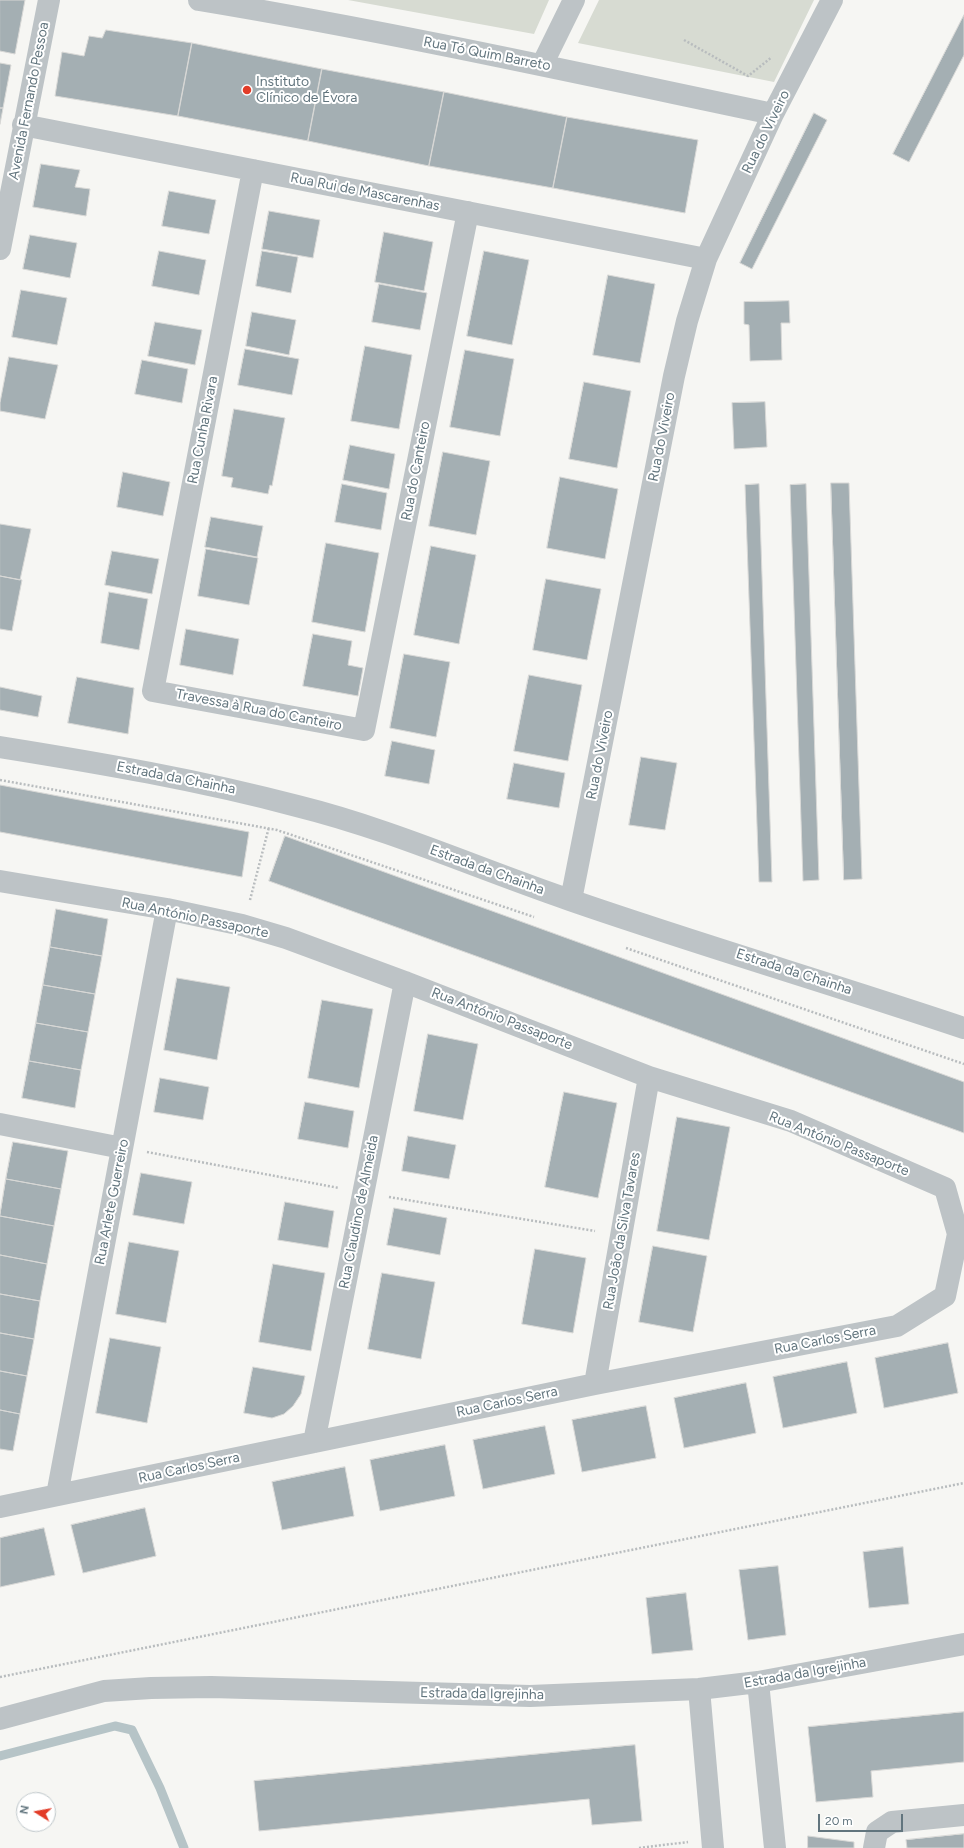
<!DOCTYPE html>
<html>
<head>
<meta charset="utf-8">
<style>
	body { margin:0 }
	#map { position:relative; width:964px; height:1848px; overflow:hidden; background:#f6f6f3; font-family:Figtree,sans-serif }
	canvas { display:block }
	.north { position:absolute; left:16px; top:1792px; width:40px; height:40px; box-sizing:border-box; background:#fff; border:1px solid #c0c8cb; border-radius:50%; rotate:281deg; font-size:11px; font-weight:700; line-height:16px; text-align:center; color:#62757e }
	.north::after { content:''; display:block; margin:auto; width:14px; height:18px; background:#e23c28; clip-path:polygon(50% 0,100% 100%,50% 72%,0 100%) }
	.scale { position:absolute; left:818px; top:1814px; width:85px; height:18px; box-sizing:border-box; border:2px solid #62757e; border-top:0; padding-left:5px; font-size:12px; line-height:14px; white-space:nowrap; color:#62757e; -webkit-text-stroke:3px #fff; paint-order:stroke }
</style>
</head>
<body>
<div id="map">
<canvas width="964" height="1848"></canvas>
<div class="north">N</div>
<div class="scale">20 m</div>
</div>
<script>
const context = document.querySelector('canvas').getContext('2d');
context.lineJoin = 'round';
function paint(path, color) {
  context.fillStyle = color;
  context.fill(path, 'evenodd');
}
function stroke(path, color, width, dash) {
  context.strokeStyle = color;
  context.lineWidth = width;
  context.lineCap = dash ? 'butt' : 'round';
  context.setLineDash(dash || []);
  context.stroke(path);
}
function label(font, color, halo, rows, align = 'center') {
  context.font = font + ' Figtree,sans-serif';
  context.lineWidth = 4;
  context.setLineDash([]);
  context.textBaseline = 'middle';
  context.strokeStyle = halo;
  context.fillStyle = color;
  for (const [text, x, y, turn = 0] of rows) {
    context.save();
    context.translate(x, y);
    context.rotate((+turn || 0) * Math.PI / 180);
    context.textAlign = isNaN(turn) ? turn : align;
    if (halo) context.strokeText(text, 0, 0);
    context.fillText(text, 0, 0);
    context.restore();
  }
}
paint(new Path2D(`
	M348,0h201l-15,34z
	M599,0h215l-40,82 -196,-39z`), '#d7dbd2');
stroke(new Path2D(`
	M0,1756l115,-30 17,4 28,58 24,60`), '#b6c4c7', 9);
const building = new Path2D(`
	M0,0h25l-10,54 -15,-3z
	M964,15v40l-55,107 -16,-8z
	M106,30l86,13 -14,73 -123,-20 7,-44 22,4 5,-20 13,2z
	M192,43l130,26 -14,72 -130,-25z
	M0,63l11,2 -8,43h-3z
	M322,69l122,23 -15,74 -121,-25z
	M444,92l123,25 -14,71 -124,-22z
	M0,108h3l-3,16z
	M814,113l13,7 -75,149 -12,-6z
	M567,117l131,23 -13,73 -132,-25z
	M41,164l39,6 -5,17 15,2 -4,27 -53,-9z
	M169,191l47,9 -7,34 -47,-8z
	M269,211l51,9 -7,38 -51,-9z
	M384,232l49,10 -9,49 -49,-9z
	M30,235l47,8 -7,35 -47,-9z
	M159,251l47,9 -7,35 -47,-9z
	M262,251l36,6 -7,36 -35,-7z
	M484,251l45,9 -17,85 -45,-9z
	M608,275l47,9 -15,79 -47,-8z
	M379,284l48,9 -7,37 -48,-8z
	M21,290l46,8 -10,47 -45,-8z
	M789,301l1,22h-9l1,37 -32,1 -1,-36 -5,-1v-22z
	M252,312l44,8 -7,35 -43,-9z
	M155,322l47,8 -7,35 -47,-9z
	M365,346l47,9 -13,74 -48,-8z
	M245,349l54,10 -7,36 -54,-10z
	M465,350l49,9 -14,77 -50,-9z
	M9,357l49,8 -13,54 -45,-8v-8z
	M142,360l46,9 -6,34 -47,-9z
	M584,382l47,9 -14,77 -48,-9z
	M765,402l2,45 -33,2 -2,-46z
	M234,409l51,9 -13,68 -2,-1 -2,9 -37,-7 2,-9 -11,-2z
	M350,445l45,9 -6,35 -46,-9z
	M443,452l47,9 -14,74 -47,-9z
	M123,472l47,10 -7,34 -46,-9z
	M560,477l58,12 -13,70 -58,-11z
	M831,483h18l13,396 -18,1z
	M342,484l45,9 -6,37 -46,-8z
	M759,484l13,398h-13l-14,-397z
	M806,484l13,396 -16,1 -13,-396z
	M211,517l52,9 -6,31 -52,-10z
	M0,524l31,5 -11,51 -20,-4z
	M326,543l53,10 -14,79 -53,-10z
	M431,546l45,9 -17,89 -45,-9z
	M206,549l52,9 -9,47 -51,-9z
	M112,551l47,8 -7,35 -47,-9z
	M0,576l22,4 -10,51 -12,-2z
	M546,579l55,10 -14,71 -54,-10z
	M109,592l39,7 -9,51 -38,-7z
	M186,629l53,10 -6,36 -53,-10z
	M313,634l39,7 -4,24 15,3 -5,28 -55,-10z
	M404,654l46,8 -14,75 -46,-9z
	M529,675l53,10 -14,76 -54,-10z
	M77,677l57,11 -6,46 -60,-11z
	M0,687l42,9 -4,21 -38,-7z
	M392,741l43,9 -6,34 -44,-8z
	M641,757l36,6 -12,67 -36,-5z
	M514,763l51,10 -6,35 -52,-9z
	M0,785l249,47 -7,45 -242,-45z
	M285,836l679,246v51l-695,-252z
	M56,909l52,10 -6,37 -52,-9z
	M50,947l52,9 -7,38 -52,-9z
	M177,978l53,9 -13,73 -53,-10z
	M43,985l52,9 -7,38 -52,-9z
	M322,1000l51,9 -14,79 -51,-10z
	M36,1023l52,9 -7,38 -52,-9z
	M428,1034l50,10 -15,76 -49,-9z
	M29,1061l52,9 -6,38 -53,-10z
	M160,1078l49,9 -6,33 -49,-8z
	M564,1092l53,11 -19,95 -53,-11z
	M305,1102l49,9 -6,37 -50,-9z
	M677,1117l53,10 -21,113 -52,-9z
	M408,1136l48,9 -7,34 -47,-8z
	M13,1142l55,9 -7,38 -55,-10z
	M141,1173l51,9 -8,42 -51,-9z
	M6,1179l55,10 -7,37 -54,-10z
	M285,1202l49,9 -6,37 -50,-8z
	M394,1208l53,10 -7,37 -53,-10z
	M0,1216l54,10 -7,38 -47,-9z
	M129,1242l50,9 -13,72 -50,-9z
	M653,1246l54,10 -14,76 -54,-10z
	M535,1249l51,9 -13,75 -51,-9z
	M0,1255l47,9 -7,37 -40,-7z
	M273,1264l52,9 -14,78 -52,-9z
	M382,1273l53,9 -14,77 -53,-10z
	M0,1294l40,7 -6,38 -34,-6z
	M0,1333l34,6 -7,37 -27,-5z
	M110,1338l51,9 -14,76 -51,-10z
	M948,1343l10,50 -74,15 -9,-50z
	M847,1362l10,51 -74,15 -10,-51z
	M253,1367l52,9 -4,18 -8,12 -9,8 -12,4 -28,-5z
	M0,1371l27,5 -7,38 -20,-4z
	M746,1383l10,50 -72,15 -10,-50z
	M646,1406l10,52 -74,14 -10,-52z
	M0,1410l20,4 -7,37 -13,-2z
	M545,1426l10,48 -72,15 -10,-49z
	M445,1445l10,51 -75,15 -10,-51z
	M345,1467l9,49 -72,14 -10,-48z
	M145,1508l11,48 -73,17 -12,-48z
	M44,1528l11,47 -55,12v-49z
	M903,1547l6,57 -40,4 -6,-56z
	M778,1566l8,69 -38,5 -9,-70z
	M686,1593l7,57 -41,4 -6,-56z
	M964,1712v50l-93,9 2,26 -57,5 -8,-75z
	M635,1745l7,76 -50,4 -3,-26 -330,32 -5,-50z
	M964,1834v14h-57l-1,-8z
	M808,1836l46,6v6h-46z`);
paint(building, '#a4afb3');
stroke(building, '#d8d8d6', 1);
stroke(new Path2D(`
	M684,40l64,36 24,-19
	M0,780l277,50 257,87
	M250,900l19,-73
	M626,948l338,116
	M147,1152l192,36
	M389,1197l206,34
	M0,1677l964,-194
	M639,1848l49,-6`), '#b8bcbe', 2.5, [2, 2]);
stroke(new Path2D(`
	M199,0c193,32 383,74 574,114
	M542,65l32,-65
	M23,125l683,134
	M253,170l-100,521 211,39 104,-518
	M0,249l49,-249
	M0,747c100,16 199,33 297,59 93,23 182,63 273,94 130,45 263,84 394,128
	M0,881l167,28 75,16 44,13 119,44 244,95 142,44 154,67 13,46 -13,62 -48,30 -302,58 -595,123
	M571,900l103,-524 13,-55 19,-62 67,-145 59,-114
	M0,1124l122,24
	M595,1384l54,-307
	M314,1442l91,-460
	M57,1495l110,-586
	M758,1682l17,166
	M699,1689l14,159
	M0,1719l104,-28 47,-3 60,-1 319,9 169,-7 59,-7 206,-38
	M874,1848l3,-16 15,-10 72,-7`), '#bdc3c6', 22);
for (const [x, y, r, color] of [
	[247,90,5,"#e23c28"]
]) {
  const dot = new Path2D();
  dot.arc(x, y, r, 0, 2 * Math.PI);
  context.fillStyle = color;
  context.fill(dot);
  stroke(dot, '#fff', 1.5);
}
label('14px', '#62757e', '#fff', [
	["Rua Tó Quim Barreto",487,54,11],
	["Avenida Fernando Pessoa",29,101,-79],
	["Rua do Viveiro",766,132,-64],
	["Rua Rui de Mascarenhas",365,192,11],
	["Rua Cunha Rivara",203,430,-79],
	["Rua do Viveiro",662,437,-79],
	["Rua do Canteiro",416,471,-79],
	["Travessa à Rua do Canteiro",259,710,11],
	["Rua do Viveiro",600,755,-79],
	["Estrada da Chainha",176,778,11],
	["Estrada da Chainha",487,870,20],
	["Rua António Passaporte",195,918,12],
	["Estrada da Chainha",794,972,18],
	["Rua António Passaporte",502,1019,21],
	["Rua António Passaporte",839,1144,22],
	["Rua Arlete Guerreiro",112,1202,-79],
	["Rua Claudino de Almeida",359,1212,-79],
	["Rua João da Silva Tavares",622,1231,-80],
	["Rua Carlos Serra",825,1340,-11],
	["Rua Carlos Serra",507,1402,-12],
	["Rua Carlos Serra",189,1468,-12],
	["Estrada da Igrejinha",805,1673,-10],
	["Estrada da Igrejinha",482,1694,1]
]);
label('14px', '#62757e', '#fff', [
	["Instituto",256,82],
	["Clínico de Évora",256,98]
], 'left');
</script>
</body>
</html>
